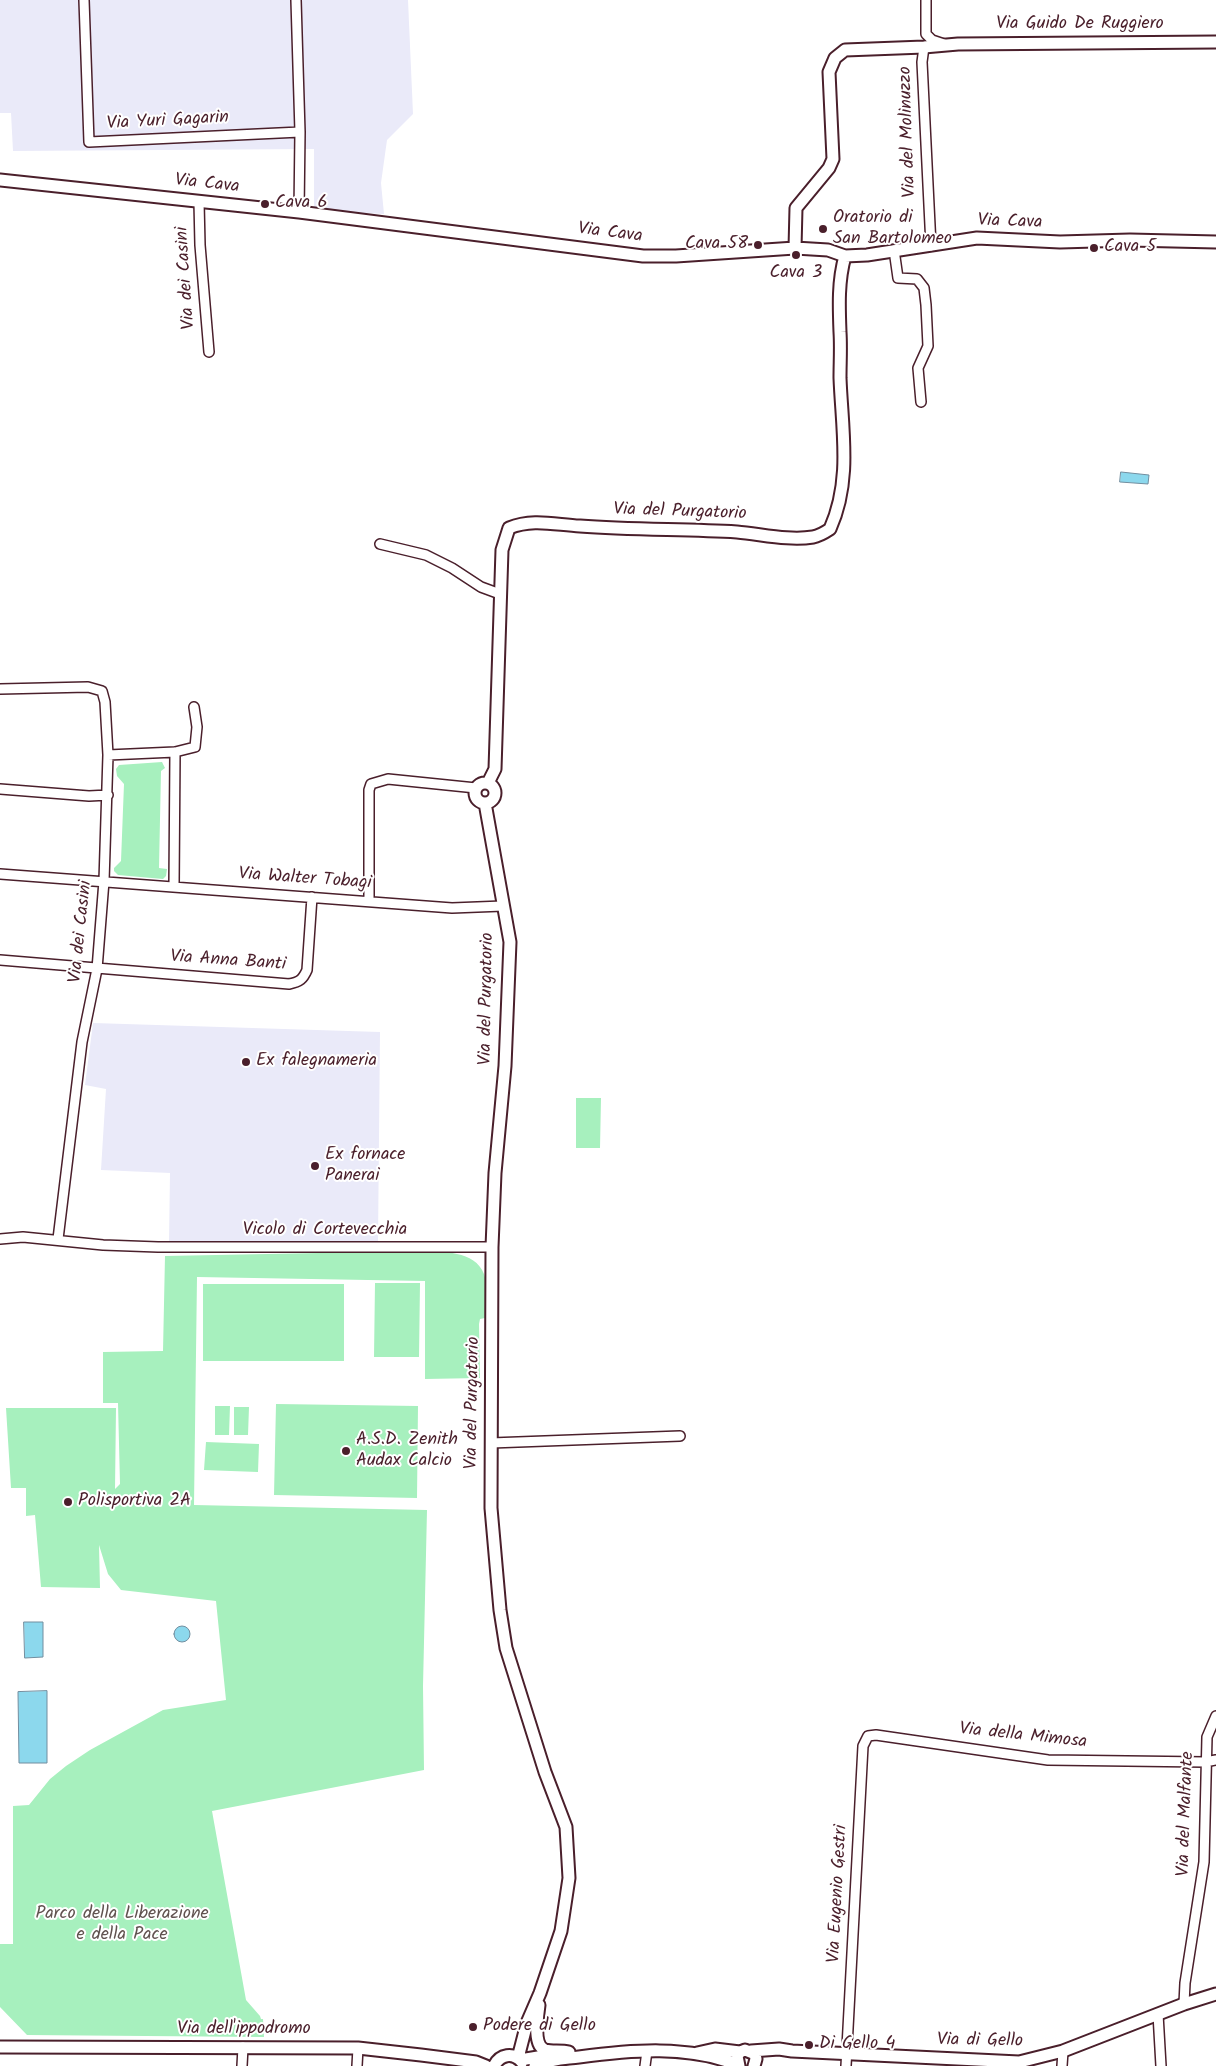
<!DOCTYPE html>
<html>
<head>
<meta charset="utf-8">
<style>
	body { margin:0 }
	canvas { display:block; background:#fff }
</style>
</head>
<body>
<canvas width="1216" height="2066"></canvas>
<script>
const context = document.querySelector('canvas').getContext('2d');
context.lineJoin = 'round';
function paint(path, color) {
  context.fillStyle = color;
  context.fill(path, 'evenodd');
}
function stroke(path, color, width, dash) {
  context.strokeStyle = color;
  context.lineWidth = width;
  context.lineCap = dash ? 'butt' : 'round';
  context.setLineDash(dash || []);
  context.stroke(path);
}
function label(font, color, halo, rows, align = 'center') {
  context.font = font + ' Kalam,sans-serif';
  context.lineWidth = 4;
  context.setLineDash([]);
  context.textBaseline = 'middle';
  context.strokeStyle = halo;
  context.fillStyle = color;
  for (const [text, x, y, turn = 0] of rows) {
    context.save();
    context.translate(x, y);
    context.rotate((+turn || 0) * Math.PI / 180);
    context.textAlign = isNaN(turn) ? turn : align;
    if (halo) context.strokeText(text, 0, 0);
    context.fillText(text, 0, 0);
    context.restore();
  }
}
paint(new Path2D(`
	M0,0h408l5,114 -26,26 -6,43 3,31 -70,-3v-62l-301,2 -2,-38h-11z
	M93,1023l287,9 -2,210h-209l1,-69 -69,-3 5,-81 -21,-4z`), '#eaeaf9');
paint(new Path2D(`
	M162,762l3,6 -4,3 -2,97 8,1 -1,7 -3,3 -45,-4 -4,-4v-3l7,-7 3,-77 -7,-8 -1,-7 3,-4z
	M576,1098h25l-1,50h-24z
	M421,1251c21,1 54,-1 63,23 5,13 1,31 1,44l-5,1 -1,5 1,54 -55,1v-98l-228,-4 -3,228 233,5 -4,176 1,84 -212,41 34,189 14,16 1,3h2l1,18 -237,-2 -27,-28v-63h13v-138l16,-1 21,-26 16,-13 24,-16 73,-40 63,-10 -10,-99 -95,-11 -13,-16 -9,-29 1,43 -59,-1 -6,-72 -9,1v-28h-15l-5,-80h110l-1,81 5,-5 -2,-81h-15v-51l60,-1 2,-95z
	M375,1283h45l-1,74h-45z
	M203,1284h141v77h-141z
	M276,1404l142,2 -1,92 -143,-3z
	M215,1406h15l-1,29h-14z
	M234,1407h15l-1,28h-14z
	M206,1442l53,2 -1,28 -54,-2z`), '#a7f0be');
const water = new Path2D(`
	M1121,472l28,3 -1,9 -28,-2z
	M24,1622h19v35l-18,1z
	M174 1634a8 8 0 1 1 16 0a8 8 0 1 1-16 0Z
	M47,1691v72h-28l-1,-71z`);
paint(water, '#8cd8ed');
stroke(water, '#728e9f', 1);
const minor = new Path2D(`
	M84,0l5,142 211,-10
	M296,0l4,132 -1,80
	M926,0v34l6,6 12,4
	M924,47l-2,15 9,184
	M199,202l1,43 9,107
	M894,250l4,28 19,1 7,9 2,17 2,41 -10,22 3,34
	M380,544l46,11 26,13 29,19 19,7
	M0,689l88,-2 14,4 3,11 3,53
	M0,789l89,7 19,-1
	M0,874l452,34 51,-2
	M174,886l1,-134
	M369,901v-111l2,-6 17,-5 88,9
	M0,960l289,24c11,-2 14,-5 18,-14l5,-73
	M0,1239l23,-2 80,8 55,2h334
	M58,1239l24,-197 15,-73 7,-88 4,-126 67,-3 20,-5 2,-20 -3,-20
	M491,1443l189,-7
	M1184,2004l1,-21 19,-121 3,-125 9,-21
	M1158,2014l3,52
	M242,2066l1,-19
	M357,2066l1,-18
	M645,2066l2,-15
	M846,2066l17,-320 5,-10 8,-1 172,25 157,2 11,-2
	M1062,2066l1,-15`);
const tertiary = new Path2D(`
	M0,180l299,32 344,44h33l119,-8 33,2 17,6 22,-1 110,-17 83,4 70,-2 86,2
	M795,248l1,-40 33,-40 4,-9 -4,-87 6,-14 10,-8 79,-3 34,-3 258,-2
	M475 793a10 10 0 1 1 20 0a10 10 0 1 1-20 0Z
	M488,783l7,-14 7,-219 7,-22c24,-10 47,-3 71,-2 52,4 105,3 157,6 24,2 52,9 76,5 6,-1 11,-4 17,-8 22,-49 12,-99 10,-151 0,-15 1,-31 0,-46 -1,-26 -2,-51 5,-76
	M485,803l25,139 -5,124 -10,107 -3,74 -1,261 9,102 6,38 39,124 21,55 3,51 -8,53 -21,62 -13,30 -9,35
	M539,2005c-1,10 -7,40 6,45 7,2 16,0 24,2
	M0,2047l358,1 63,7 55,7 10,4
	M751,2051l28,-2 13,2 227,11 44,-11 121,-47 32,-10
	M697,2053l18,-4 25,3
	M520,2060l30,-5
	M494,2066c6,-12 19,-14 28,-4
	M535,2066c14,-7 29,-7 44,-9 53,-7 109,-12 159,8
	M739,2066l-2,-10 3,-4 5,-2 10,4 1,5 -2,7`);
stroke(minor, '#4a1f2b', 12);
stroke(tertiary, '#4a1f2b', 15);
stroke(minor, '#fff', 9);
stroke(tertiary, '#fff', 11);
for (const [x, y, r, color] of [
	[265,204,5,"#4a1f2b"],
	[823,229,5,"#4a1f2b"],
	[758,245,5,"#4a1f2b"],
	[1094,248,5,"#4a1f2b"],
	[796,255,5,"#4a1f2b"],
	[246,1062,5,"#4a1f2b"],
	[315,1166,5,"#4a1f2b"],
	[346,1451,5,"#4a1f2b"],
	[68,1502,5,"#4a1f2b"],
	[473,2027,5,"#4a1f2b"],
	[809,2045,5,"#4a1f2b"]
]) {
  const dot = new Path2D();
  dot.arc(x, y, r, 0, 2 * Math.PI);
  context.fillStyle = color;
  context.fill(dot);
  stroke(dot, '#fff', 2);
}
label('18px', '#4a1f2b', '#fff', [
	["Via Guido De Ruggiero",1080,25],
	["Via Yuri Gagarin",168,122,-3],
	["Via del Molinuzzo",909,132,-92],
	["Via Cava",207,185,6],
	["Via Cava",1010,223,2],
	["Via Cava",610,234,7],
	["Via dei Casini",187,278,-94],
	["Via del Purgatorio",680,513,2],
	["Via Walter Tobagi",305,880,4],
	["Via dei Casini",82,932,-84],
	["Via Anna Banti",228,962,4],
	["Via del Purgatorio",488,999,-89],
	["Vicolo di Cortevecchia",325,1231],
	["Via del Purgatorio",474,1403,-89],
	["Via della Mimosa",1023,1737,6],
	["Via del Malfante",1187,1814,-88],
	["Via Eugenio Gestri",839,1894,-87],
	["Via dell'ippodromo",244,2030],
	["Via di Gello",980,2042,1]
]);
label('18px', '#4a1f2b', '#fff', [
	["Cava 6",275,204],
	["Oratorio di",833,219],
	["San Bartolomeo",833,240],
	["Cava 58",748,245,"right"],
	["Cava 5",1104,248],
	["Cava 3",796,274,"center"],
	["Ex falegnameria",256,1062],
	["Ex fornace",325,1156],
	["Panerai",325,1177],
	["A.S.D. Zenith",356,1441],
	["Audax Calcio",356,1462],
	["Polisportiva 2A",78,1502],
	["Podere di Gello",483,2027],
	["Di Gello 4",819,2045]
], 'left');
label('18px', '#615350', '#fff', [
	["Parco della Liberazione",122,1915],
	["e della Pace",122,1936]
]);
</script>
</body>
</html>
